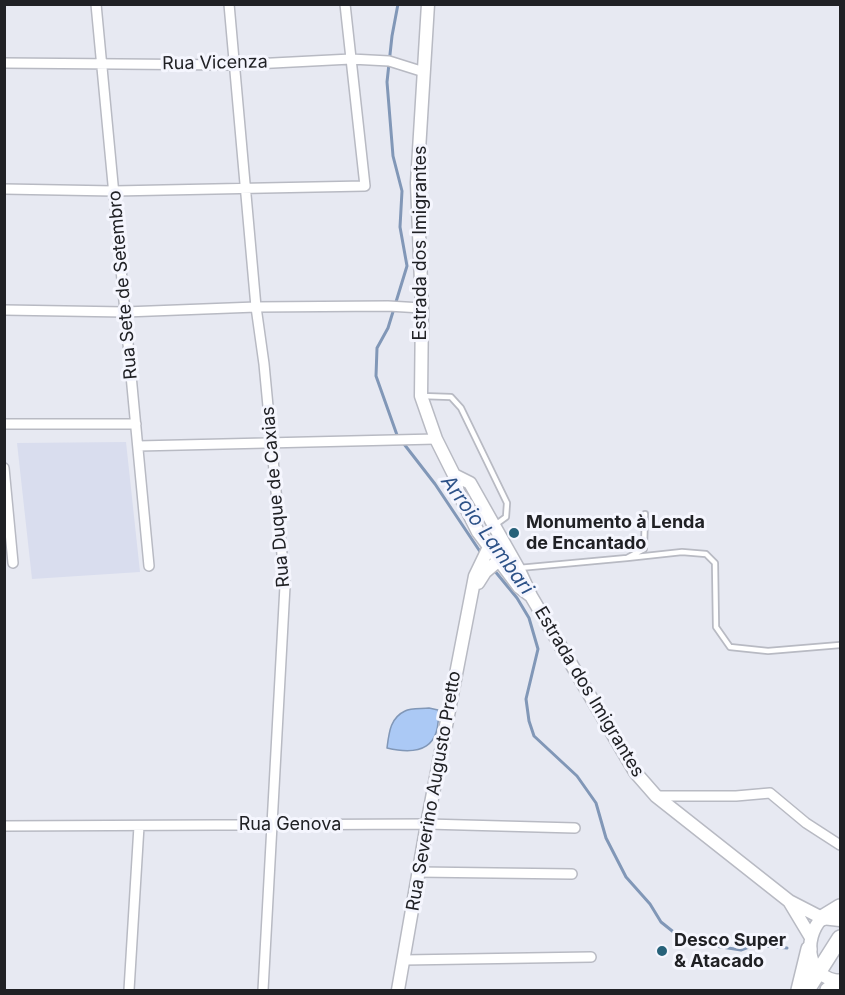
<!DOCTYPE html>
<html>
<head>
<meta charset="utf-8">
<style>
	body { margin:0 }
	#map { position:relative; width:845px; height:995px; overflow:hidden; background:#e7e9f2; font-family:Inter,sans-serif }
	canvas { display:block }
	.frame { position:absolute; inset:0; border:6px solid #202125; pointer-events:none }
</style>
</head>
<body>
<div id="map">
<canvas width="845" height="995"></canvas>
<div class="frame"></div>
</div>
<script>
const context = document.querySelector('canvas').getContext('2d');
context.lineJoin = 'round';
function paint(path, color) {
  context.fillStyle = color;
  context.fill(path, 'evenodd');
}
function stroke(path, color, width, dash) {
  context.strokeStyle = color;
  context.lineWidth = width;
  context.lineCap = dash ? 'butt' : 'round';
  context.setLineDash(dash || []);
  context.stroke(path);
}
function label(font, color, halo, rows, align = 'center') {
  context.font = font + ' Inter,sans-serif';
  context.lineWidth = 6;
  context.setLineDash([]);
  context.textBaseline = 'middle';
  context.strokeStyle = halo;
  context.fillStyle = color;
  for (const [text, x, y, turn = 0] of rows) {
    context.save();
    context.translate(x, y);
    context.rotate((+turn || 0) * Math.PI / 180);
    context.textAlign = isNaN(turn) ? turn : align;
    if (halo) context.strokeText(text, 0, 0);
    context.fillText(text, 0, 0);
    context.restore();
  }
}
paint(new Path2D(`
	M126,442l14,130 -108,7 -15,-136z`), '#d9ddee');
const water = new Path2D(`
	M429,708l9,2c3,37 -17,46 -51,38 2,-15 3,-30 18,-37 6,-3 17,-2 24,-3z`);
paint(water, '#abc9f5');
stroke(water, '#8197b7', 1.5);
stroke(new Path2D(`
	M398,4l-6,32 -5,46 6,74 9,35 -2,36 7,39 -19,62 -11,20 -1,28 21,59 38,49 46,69
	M494,570l23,28 12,20 9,31 -12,50 3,22 5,15 43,40 19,27 10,35 20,39 24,27 11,18 15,12 26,10 39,6 13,-5 33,3`), '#8197b7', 3);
const service = new Path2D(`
	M422,396l29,1 10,11 46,95 -1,14 -11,8
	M627,558l55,-6 24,2 9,9 1,64 14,20 38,4 72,-6
	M519,568l108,-10 17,-9 1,-35`);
const minor = new Path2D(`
	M96,4l53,562
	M229,4l27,303 8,57 21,222 -22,404
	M4,63l230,2 117,-6 38,2 35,11
	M4,189l110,2 251,-5 -20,-182
	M4,310l121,2 131,-5 132,-1 34,2
	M4,424h132
	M138,446l298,-7
	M4,468l9,95
	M656,796h80l34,-3 36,30 34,22
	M4,826l423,-2 148,4
	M418,872l154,2
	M404,960l187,-3
	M129,990l10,-164`);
const tertiary = new Path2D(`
	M428,4l-11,179 5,125 -1,88 15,43 18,36 4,17 20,40 41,55 12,9
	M454,475l16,8 48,85 13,28 104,176 21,24 133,105 33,17
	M478,583l7,-11 20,-17
	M789,901l21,35
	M840,920l-18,-2c-20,21 -15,61 18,63
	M398,990l29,-166 48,-248 14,-29 3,-2`);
const primary = new Path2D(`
	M822,918l18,-11
	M799,990l10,-41
	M807,990l33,-52
	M828,990l12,-8`);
stroke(service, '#b8bac3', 8);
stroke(minor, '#b8bac3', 12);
stroke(tertiary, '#b8bac3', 15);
stroke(primary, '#b8bac3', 18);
stroke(service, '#fff', 4.5);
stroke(minor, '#fff', 9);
stroke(tertiary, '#fff', 12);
stroke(primary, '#fff', 15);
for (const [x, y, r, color] of [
	[514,533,6,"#266179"],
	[662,951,6,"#266179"]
]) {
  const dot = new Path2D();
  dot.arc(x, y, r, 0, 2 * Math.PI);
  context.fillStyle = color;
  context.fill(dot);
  stroke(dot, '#f5f6fe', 2);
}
label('18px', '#202125', '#f5f6fe', [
	["Rua Vicenza",215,63,-1],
	["Estrada dos Imigrantes",421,243,-90],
	["Rua Sete de Setembro",123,285,-95],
	["Rua Duque de Caxias",276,497,-95],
	["Estrada dos Imigrantes",589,692,59],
	["Rua Severino Augusto Pretto",434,791,-80],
	["Rua Genova",290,825]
]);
label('bold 18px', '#202125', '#f5f6fe', [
	["Monumento à Lenda",526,523],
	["de Encantado",526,544],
	["Desco Super",674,941],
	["& Atacado",674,962]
], 'left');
label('italic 20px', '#2d5288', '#f5f6fe', [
	["Arroio Lambari",487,535,54]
]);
</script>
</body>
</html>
